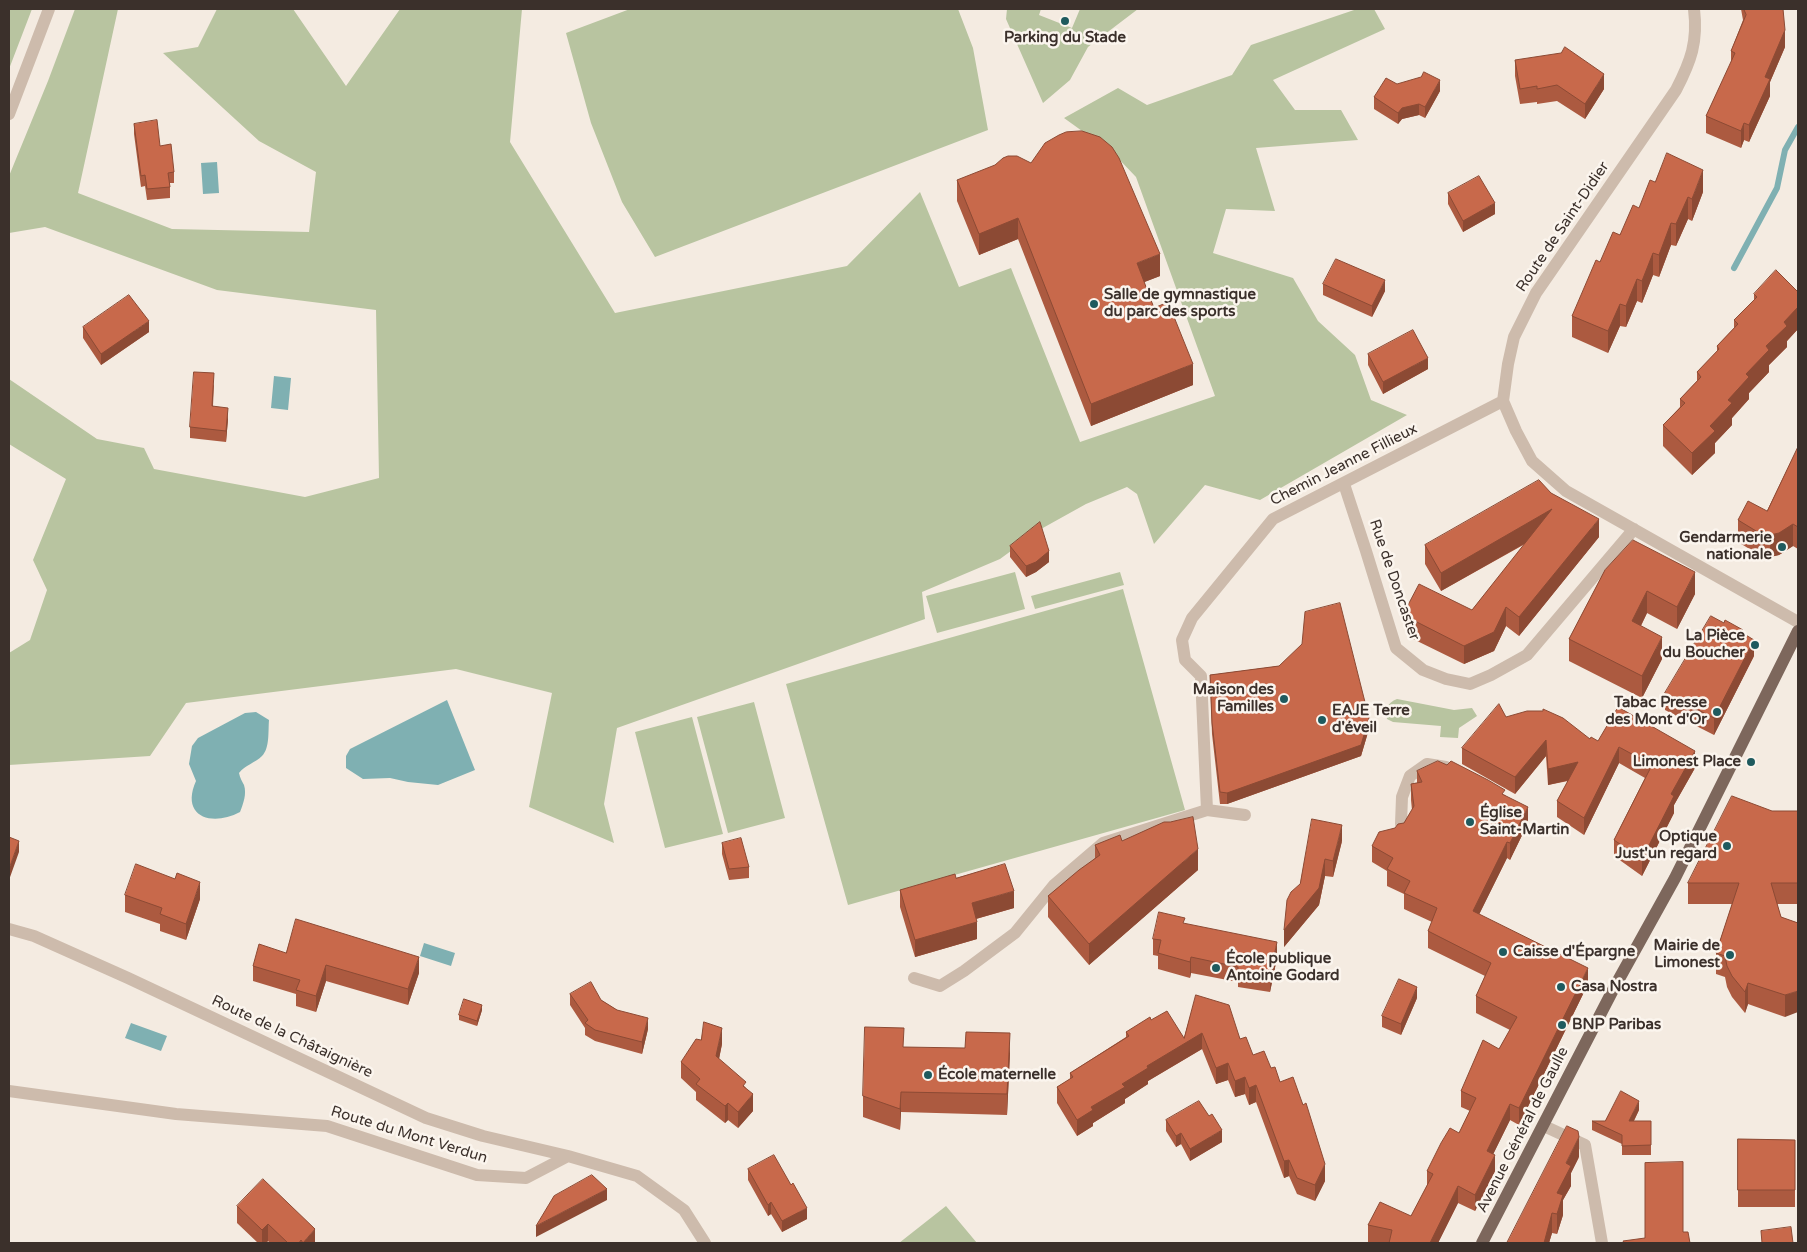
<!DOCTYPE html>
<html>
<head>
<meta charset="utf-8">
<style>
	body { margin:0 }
	#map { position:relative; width:1807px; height:1252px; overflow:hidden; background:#f4ebe1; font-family:"Varela Round",sans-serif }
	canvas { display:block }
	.frame { position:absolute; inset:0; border:10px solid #3b302b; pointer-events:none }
</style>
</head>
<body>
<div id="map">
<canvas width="1807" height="1252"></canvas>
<div class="frame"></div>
</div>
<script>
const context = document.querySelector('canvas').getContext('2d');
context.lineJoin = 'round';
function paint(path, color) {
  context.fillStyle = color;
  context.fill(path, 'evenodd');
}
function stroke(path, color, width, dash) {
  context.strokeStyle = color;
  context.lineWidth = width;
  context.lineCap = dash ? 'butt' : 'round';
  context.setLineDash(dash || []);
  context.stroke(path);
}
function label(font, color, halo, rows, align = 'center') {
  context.font = font + ' "Varela Round",sans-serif';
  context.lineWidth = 5;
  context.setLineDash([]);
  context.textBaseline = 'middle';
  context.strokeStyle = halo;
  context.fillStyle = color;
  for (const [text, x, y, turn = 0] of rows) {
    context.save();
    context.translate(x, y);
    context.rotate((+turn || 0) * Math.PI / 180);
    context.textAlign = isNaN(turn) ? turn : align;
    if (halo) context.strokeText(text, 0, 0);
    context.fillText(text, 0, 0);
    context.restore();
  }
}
paint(new Path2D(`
	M9,9h23l-23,60z
	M75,9h43l-40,184 94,36 137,3 7,-60 -57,-31 -96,-88 35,-6 19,-38h76l53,77 54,-77h122l-12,133 105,171 232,-47 73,-74 39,95 52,-19 69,174 135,-46 -79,-219 -22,-23 -50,-36 54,-30 29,17 85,-30 19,-30 106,-36h17l11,20 -112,51 22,30h46l17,30 -102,8 19,63 -49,-2 -13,44 80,25 25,43 37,34 16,45 36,15 -147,85 -55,-15 -51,59 -17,-50 -10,-7 -41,17 -45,25 -41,30 -78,33 3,27 -308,109 -13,76 10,39 -85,-36 23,-114 -96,-24 -270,34 -36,53 -141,9v-112l21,-13 17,-50 -14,-30 33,-81 -57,-35v-65l88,60 47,9 10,21 151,28 74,-19 -3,-168 -159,-20 -172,-63 -36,6v-57l39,-95z
	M630,9h328l15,39 15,82 -333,127 -33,-55 -31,-79 -25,-90z
	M1007,9h34l-2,6 33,13 8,-19h58l-50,38 -18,33 -27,23 -37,-84z
	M1015,572l10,37 -88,24 -11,-37z
	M1120,572l4,13 -89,24 -4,-13z
	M1123,589l62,221 -337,95 -62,-221z
	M1397,699l57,11 18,-2 5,8 -18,12 -1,10 -18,-1 1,-11 -48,-4 -6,-3c-2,-10 0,-16 10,-20z
	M754,702l31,116 -57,15 -31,-116z
	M692,717l31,117 -58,14 -30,-116z
	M946,1206l31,37h-78z`), '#b8c4a0');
paint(new Path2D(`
	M217,162l2,31 -16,1 -2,-31z
	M274,376l17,2 -3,32 -17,-2z
	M447,700l28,70 -37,15 -30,-3 -18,-4 -27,1 -17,-11v-12l4,-7z
	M256,712l13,8c-1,11 1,28 -7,36 -7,7 -17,9 -23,17 1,5 3,8 5,12 3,9 -1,19 -4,27 -28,15 -60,5 -44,-31l-7,-17 3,-18 6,-8 47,-25z
	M424,943l31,10 -4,13 -31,-10z
	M131,1023l36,13 -6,15 -36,-13z`), '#7fb0b2');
stroke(new Path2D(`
	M1734,268l43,-80 8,-38 13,-23`), '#7fb0b2', 6);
stroke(new Path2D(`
	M1694,9c4,33 -3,52 -18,81l-140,203 -22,44 -6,27 -5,37 13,30 16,30 34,30 232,131
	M9,114l40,-105
	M1344,484l22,67 30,97 27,22 23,9 24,5 21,-9 36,-20 107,-126
	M1207,810l-6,-134 -16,-16 -3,-20 10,-22 81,-99 230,-118
	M1401,824l1,-27 8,-21 17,-12 19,3
	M9,929l25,7 94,42 298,140 57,18 85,20 69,20 47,34 21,33
	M914,978l26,8 24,-15 51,-38 39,-48 49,-42 104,-33 38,5
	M9,1091l167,23 151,12 150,49 49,3 42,-22
	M1544,1126l41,19 17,98`), '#cdbbac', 12);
stroke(new Path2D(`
	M1482,1243l132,-255 61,-110 123,-247`), '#7d675c', 12);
paint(new Path2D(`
	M1741,9h42l2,38 -15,35v14l-21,46 -5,-2 -3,8 -35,-15v-17l25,-53v-12l12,-31z
	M1515,60l89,29 -19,30 -28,-18 -20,3v-2l-17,2 -5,-28z
	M1397,84l43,7 -15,27 -6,-3 -17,4 -4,5 -24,-15v-12z
	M134,124l26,22 14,26v11h-4v15l-23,2 -2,-14 -4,1 -7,-53z
	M957,180l203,96 -16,6 10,26 39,77 -102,41 -73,-187 -39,16 -22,-54z
	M1703,192l-11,29 -4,-2 -12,27 -5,-1 -12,32 -6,-2 -11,28 -5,-2 -11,26 -6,-1 -12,27 -36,-16v-21l28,-54 39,-54z
	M1448,193l47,21 -32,18 -15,-28z
	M1323,284l62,7 -13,26 -49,-22z
	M1798,292v37l-11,12v6l-18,18v7l-20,21v6l-17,19v7l-17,18v10l-23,22 -29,-29v-21l17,-18v-8l17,-18v-9l20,-20v-6l17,-18v-8l20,-20v-6z
	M83,327l66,5 -48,33 -18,-27z
	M1368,354l60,15 -45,25 -15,-29z
	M214,384l-1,22 15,13 -2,23 -36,-4v-11z
	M1798,447v102l-5,-3 -14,9 -9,2 -9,-1 -23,-14v-22l29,-9z
	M1551,493l48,44 -80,99 -13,-10 -12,25 -30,13 -53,-26 -3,-14v-19l64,5 53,-66 -84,47 -16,-27v-19z
	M1010,546l39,16 -13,10 -10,5 -16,-20z
	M1605,570l90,24 -18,35 -30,-16 -6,13 21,33 -20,39 -73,-37v-22z
	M1754,656l-40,79 -49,-25v-17z
	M1279,666l90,63 -8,27 -134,48h-7l-8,-70 -2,-59z
	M1506,717l84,22 105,29 -21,37v8l-32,63 -28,-20v-16l31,-62 -26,-15 -35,72 -27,-18v-16l11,-20 -20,4 -2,-29 -31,38 -53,-30v-16z
	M1417,771l88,24 23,28 -18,37 -3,-2 -28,56 109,70 -69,141 -9,-5 -17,34 2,17 -20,40 -17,-8 -20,40h-61l-9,-1v-17l43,-9 16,-30v-15l32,-38 11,-22 -9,-4v-16l38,-42 11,-19 -34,-17v-17l9,-20 -57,-28v-17l4,-9 -28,-13v-15l-17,-8v-15l-15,-9v-16l23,-18 9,-5 8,-13 -1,-10v-16l6,-1z
	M1772,811h26v93h-21l4,13 17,6 -13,94 -37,-13 -3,9 -13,-16 -5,-10 -2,-10 -9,-3v-21l16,-49h-44v-21z
	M1122,841l76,29 -109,95 -41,-48v-21l47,-38v-13z
	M1342,841l-9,36 -8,-1 -6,29 -35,42 16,-63z
	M722,843l27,24v11l-20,2 -7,-26z
	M956,878l58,30 -38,11 1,20 -62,18 -15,-50v-17z
	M125,895l75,4 -14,41 -26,-9v-7l-35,-12z
	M1185,924l92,34 -7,34 -32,-5v-5l-47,-9 -1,5 -32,-9v-13l-5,-1v-16z
	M286,953l133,20 -11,32 -82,-24 -10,31 -20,-6v-12l-43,-13v-15z
	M570,994l31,6 16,10 31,19 -6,25 -47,-13 -10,-6v-7l-15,-23z
	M1196,995l44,44 13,16 18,13 9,14 45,99 -10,20 -18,-7 -8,-18 -5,2 -28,-76 -7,3 -4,-11 -10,3 -7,-17 -12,4 -14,-35 -54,32v3l-23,15v4l-32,20v3l-16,10 -20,-33v-16l13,-8v-6l56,-36v-5l25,-12 33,18z
	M1417,998l-16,37 -19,-8v-11z
	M482,1010l-5,16 -18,-6v-5z
	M722,1044l-3,15 27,29 7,23 -15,17 -10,-8 -3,3 -29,-23v-8l-15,-14v-16z
	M904,1047l106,6 -3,62 -106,-3 -1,18 -37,-13v-21z
	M1639,1110l-5,11h17v34h-29v-11l-30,-14v-9h13z
	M1166,1120l56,22 -32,19 -9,-17 -5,3 -10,-16z
	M1738,1139l57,1v67h-57z
	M1579,1157l-8,16v13l-8,14v15l-6,19 -5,-1 -3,10h-42z
	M748,1169l59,50 -25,13 -11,-18 -3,2 -20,-36z
	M237,1206l78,37h-45l-2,-2 -2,2h-8l-21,-20z`), '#ac5a40');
paint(new Path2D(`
	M1785,30v17l-15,35v14l-21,46v-17l16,-48z
	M1604,74v15l-19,30v-15z
	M1440,80v11l-15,27v-11z
	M1419,104v11l-17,4 -4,5v-11l4,-5z
	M1744,123v17l-3,8v-17z
	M1703,170v22l-11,29v-22z
	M1688,197v22l-12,27v-22z
	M1495,203v11l-32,18v-11z
	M1018,218v21l-39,16v-21z
	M1671,223v22l-12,32v-22z
	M1653,253v22l-11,28v-22z
	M1160,254v22l-23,9v-22z
	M1637,279v22l-11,26v-21z
	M1385,280v11l-13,26v-11z
	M1620,304v22l-12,27v-22z
	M1798,307v22l-11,12v6l-18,18v7l-20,21v6l-17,19v7l-17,18v10l-23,22v-22l36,-53 38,-54 18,-24z
	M149,321v11l-48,33v-11z
	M1428,358v11l-45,25v-12z
	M1193,364v21l-102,41v-22z
	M228,408v11l-2,23v-11z
	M1552,509v19l-111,63v-18z
	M1599,519v18l-80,99v-19z
	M1793,524v22l-14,9 -9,2v-22z
	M1049,551v11l-13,10 -10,5v-11z
	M1695,572v22l-18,35v-22z
	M1647,591v22l-15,30v-22z
	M1506,607v19l-12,25 -30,13v-18z
	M1662,637v22l-20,39v-22z
	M1754,640v16l-40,79v-17z
	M1369,718v11l-8,27 -134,48v-11z
	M1546,740v16l-31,38v-17z
	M1619,747v16l-35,72v-17z
	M1695,751v17l-21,37v8l-32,63v-17l29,-65z
	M1578,762v16l-30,7v-16z
	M1528,807v16l-18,37v-17z
	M1342,825v16l-9,36v-16z
	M19,841v11l-10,28v-11z
	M1507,842v16l-34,69v-16z
	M1198,849v21l-109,95v-21z
	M1325,859v17l-6,29 -35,42v-17z
	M200,882v17l-14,41v-16z
	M1014,891v17l-42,12v-17z
	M977,922v17l-62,18v-17z
	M1277,942v16l-7,34v-16z
	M419,957v16l-11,32v-16z
	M1191,957v16l-1,5v-16z
	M326,965v16l-10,31v-16z
	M1588,968v16l-69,141v-17z
	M1748,983v21l-3,9v-21z
	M1417,987v11l-16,37v-11z
	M1798,991v21l-13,5v-22z
	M482,1005v5l-5,16v-5z
	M648,1018v11l-6,25v-12z
	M722,1028v16l-6,29v-17z
	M1010,1033v20l-3,62v-21z
	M1202,1033v16l-54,32v3l-23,15v4l-32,20v3l-16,10v-16l14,-13 56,-41z
	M1228,1063v17l-12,4v-16z
	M1245,1077v17l-10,3v-16z
	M1256,1085v17l-7,3v-17z
	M901,1092v20l-1,18v-21z
	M753,1094v17l-15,17v-16z
	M1639,1101v9l-10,20v-9z
	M728,1103v17l-3,3v-17z
	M1510,1104v16l-23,47v-16z
	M1222,1130v12l-32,19v-12z
	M1181,1133v11l-5,3v-11z
	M1579,1137v20l-8,16v13l-8,14v15l-6,19v-41l9,-30z
	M1495,1155v16l-20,40v-16z
	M1289,1160v16l-5,2v-17z
	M1325,1164v17l-10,20v-16z
	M1458,1186v17l-20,40h-8z
	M607,1189v11l-71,37v-11z
	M771,1202v12l-3,2v-11z
	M807,1208v11l-25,13v-11z
	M1552,1213v20l-3,10h-5z
	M268,1224v17l-2,2h-4v-13z
	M315,1229v14h-12z`), '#8c4a34');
const building = new Path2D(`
	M1744,9h39l2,21 -20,47 5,2 -21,46 -5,-2 -3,8 -35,-15 29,-63 -4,-2 15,-36z
	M1565,47l39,27 -19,30 -28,-19 -20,4v-3l-17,3 -5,-29 46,-7z
	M1424,72l16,8 -15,27 -6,-3 -17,4 -4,5 -24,-16 12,-19 11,6 24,-7z
	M157,120l3,26 11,-2 3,28 -6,1 2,14 -23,2 -2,-14 -4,1 -7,-52z
	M1082,131l18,6 12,10 7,11 41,96 -23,9 17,45 14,-6 25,62 -102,40 -73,-186 -39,16 -22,-54 38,-15 8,-7 5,-2h9l14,7 14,-20 14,-8 7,-3z
	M1667,153l36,17 -11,29 -4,-2 -12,27 -5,-1 -12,32 -6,-2 -11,28 -5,-2 -11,27 -6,-2 -12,27 -36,-15 24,-56 4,2 13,-30 7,3 13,-30 6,3 11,-28 5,2z
	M1479,176l16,27 -32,18 -15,-28z
	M1336,259l49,21 -13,26 -49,-22z
	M1776,270l22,22v15l-14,15 3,4 -21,20 3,4 -23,24 3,3 -21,23 4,3 -22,23 5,5 -23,22 -29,-28 22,-22 -5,-4 21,-22 -4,-5 22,-23 -2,-3 21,-22 -4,-4 23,-23 -3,-3z
	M129,295l20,26 -48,33 -18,-27z
	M1413,330l15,28 -45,24 -15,-28z
	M194,372l20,1 -2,33 16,2 -2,23 -36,-4z
	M1798,447v80l-5,-3 -14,9 -9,2 -9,-1 -23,-14 10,-19 19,10z
	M1539,480l12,13 48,26 -80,98 -13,-10 -12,25 -30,14 -53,-27 -3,-14 11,-21 53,26 80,-101 -111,64 -16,-28z
	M1040,522l9,29 -13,11 -10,4 -16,-20z
	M1633,540l62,32 -18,35 -30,-16 -15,30 30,16 -20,39 -73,-37 36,-69z
	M1340,603l29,115 -8,27 -134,48 -7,-1 -8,-69 -2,-48 69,-9 23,-22 3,-32z
	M1711,616l13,7 1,-3 18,10 -2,2 13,8 -40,78 -49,-25z
	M1499,704l7,13 21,-6h16v-2l20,9 27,21 1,-2 7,4 20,-34 77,44 -24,43 3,2 -32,63 -28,-19 38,-75 -33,-18 -35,71 -27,-17 21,-39 -30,7 -2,-29 -31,37 -53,-29z
	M1438,761l9,4 4,-4 37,19 17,10 -3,4 26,13 -18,36 -3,-1 -34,69 115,57 -69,140 -9,-4 -23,47 8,4 -20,40 -17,-9 -28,57h-41l3,-13 -24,-5 12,-23 31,14 22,-42 -6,-3 14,-28 9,-15 9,5 17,-35 -15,-7 22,-51 16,9 18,-32 -41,-21 15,-33 -63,-32 9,-23 -33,-15 6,-12 -23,-12 6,-11 -21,-12 7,-14 16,-4 3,-4 6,-1 10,-17 -3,-22 11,-2 -5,-11z
	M1732,796l40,15h26v72h-27l10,34 17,6v68l-13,4 -37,-12 -3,9 -13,-16 -5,-10 -2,-10 -9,-3 23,-70h-51z
	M1193,817l5,32 -109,95 -41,-48 31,-26 21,-15 -5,-10 25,-10 2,6 42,-19h6z
	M1312,819l30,6 -9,36 -8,-2 -6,29 -35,42 3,-30 4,-8 9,-8z
	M9,837l10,4 -10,28z
	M741,838l8,29 -20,2 -7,-26z
	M136,864l39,15 2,-6 23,9 -14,42 -26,-10 2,-6 -37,-13z
	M1005,864l9,27 -42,12 5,19 -62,18 -15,-50 55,-16 1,4z
	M1159,912l26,6 -2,5 94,19 -7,34 -32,-5v-4l-47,-10 -1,5 -32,-9 3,-13 -8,-1z
	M296,919l123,38 -11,32 -82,-24 -10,31 -20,-6 4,-10 -47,-14 6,-22 27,9z
	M1399,979l18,8 -16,37 -19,-8z
	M591,982l10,18 16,10 31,8 -6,24 -47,-12 -10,-7 3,-3 -18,-26z
	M1196,995l33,10 11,34 6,-2 7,18 11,-4 7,17 4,-1 5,15 13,-5 10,28 3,-2 19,61 -10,21 -18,-7 -8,-18 -5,1 -28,-76 -7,3 -4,-11 -10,4 -7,-18 -12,5 -14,-35 -55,33 1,2 -26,16 3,3 -34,20 2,3 -16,10 -20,-33 16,-10 -3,-4 59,-37 -3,-4 24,-15 1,3 16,-9 17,27z
	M464,999l18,6 -5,16 -18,-6z
	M704,1022l18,6 -6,28 30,26 -3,4 10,8 -15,18 -10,-9 -3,3 -29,-22 4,-5 -19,-17 15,-23 5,1z
	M865,1027l39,1 -1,19 62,1 1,-16 44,1 -3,61 -106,-2 -1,17 -37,-13z
	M1621,1091l18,10 -10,20h22v24l-29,1v-11l-30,-14h13z
	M1199,1101l10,15 3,-2 10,16 -32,19 -9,-16 -5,3 -10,-16z
	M1567,1126l11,5 1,6 -13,26 5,3 -14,27 6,2 -6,19 -5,-1 -8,30h-37z
	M1738,1139l57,1v50h-57z
	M774,1155l17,30 2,-2 14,25 -25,13 -11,-19 -3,3 -20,-36z
	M1683,1162v70h5l2,11h-66l-1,-2 22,-3v-75z
	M592,1175l15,14 -71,37 18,-30z
	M263,1179l52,50 -12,14 -2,-3 -2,3h-11l-20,-19 -6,6 -25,-24z
	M1791,1227l2,16h-31l-1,-12z`);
paint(building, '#c8694b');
stroke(building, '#8c4a34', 1);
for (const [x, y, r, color] of [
	[1065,21,5,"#1f5a5e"],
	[1094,304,5,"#1f5a5e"],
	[1782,547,5,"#1f5a5e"],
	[1755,645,5,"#1f5a5e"],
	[1284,699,5,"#1f5a5e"],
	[1717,712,5,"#1f5a5e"],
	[1322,720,5,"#1f5a5e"],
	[1751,762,5,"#1f5a5e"],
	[1470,822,5,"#1f5a5e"],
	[1727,846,5,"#1f5a5e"],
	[1503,952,5,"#1f5a5e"],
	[1730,955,5,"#1f5a5e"],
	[1216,968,5,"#1f5a5e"],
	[1561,987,5,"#1f5a5e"],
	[1562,1025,5,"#1f5a5e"],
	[928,1075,5,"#1f5a5e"]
]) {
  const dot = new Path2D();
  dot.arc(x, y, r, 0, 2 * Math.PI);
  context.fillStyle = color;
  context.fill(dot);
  stroke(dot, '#fbf5ee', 2);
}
label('bold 15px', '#3b302b', '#fbf5ee', [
	["Parking du Stade",1065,38,"center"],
	["Salle de gymnastique",1104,295],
	["du parc des sports",1104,312],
	["Gendarmerie",1772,538,"right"],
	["nationale",1772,555,"right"],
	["La Pièce",1745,636,"right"],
	["du Boucher",1745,653,"right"],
	["Maison des",1274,690,"right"],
	["Familles",1274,707,"right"],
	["Tabac Presse",1707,703,"right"],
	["des Mont d'Or",1707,720,"right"],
	["EAJE Terre",1332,711],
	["d'éveil",1332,728],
	["Limonest Place",1741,762,"right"],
	["Église",1480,813],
	["Saint-Martin",1480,830],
	["Optique",1717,837,"right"],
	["Just'un regard",1717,854,"right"],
	["Mairie de",1720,946,"right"],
	["Limonest",1720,963,"right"],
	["Caisse d'Épargne",1513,952],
	["École publique",1226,959],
	["Antoine Godard",1226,976],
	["Casa Nostra",1571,987],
	["BNP Paribas",1572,1025],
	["École maternelle",938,1075]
], 'left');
label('15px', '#3b302b', '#fbf5ee', [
	["Route de Saint-Didier",1563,227,-56],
	["Chemin Jeanne Fillieux",1344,465,-27],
	["Rue de Doncaster",1394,580,71],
	["Route de la Châtaignière",292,1037,25],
	["Avenue Général de Gaulle",1523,1130,-63],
	["Route du Mont Verdun",409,1135,17]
]);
</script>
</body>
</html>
